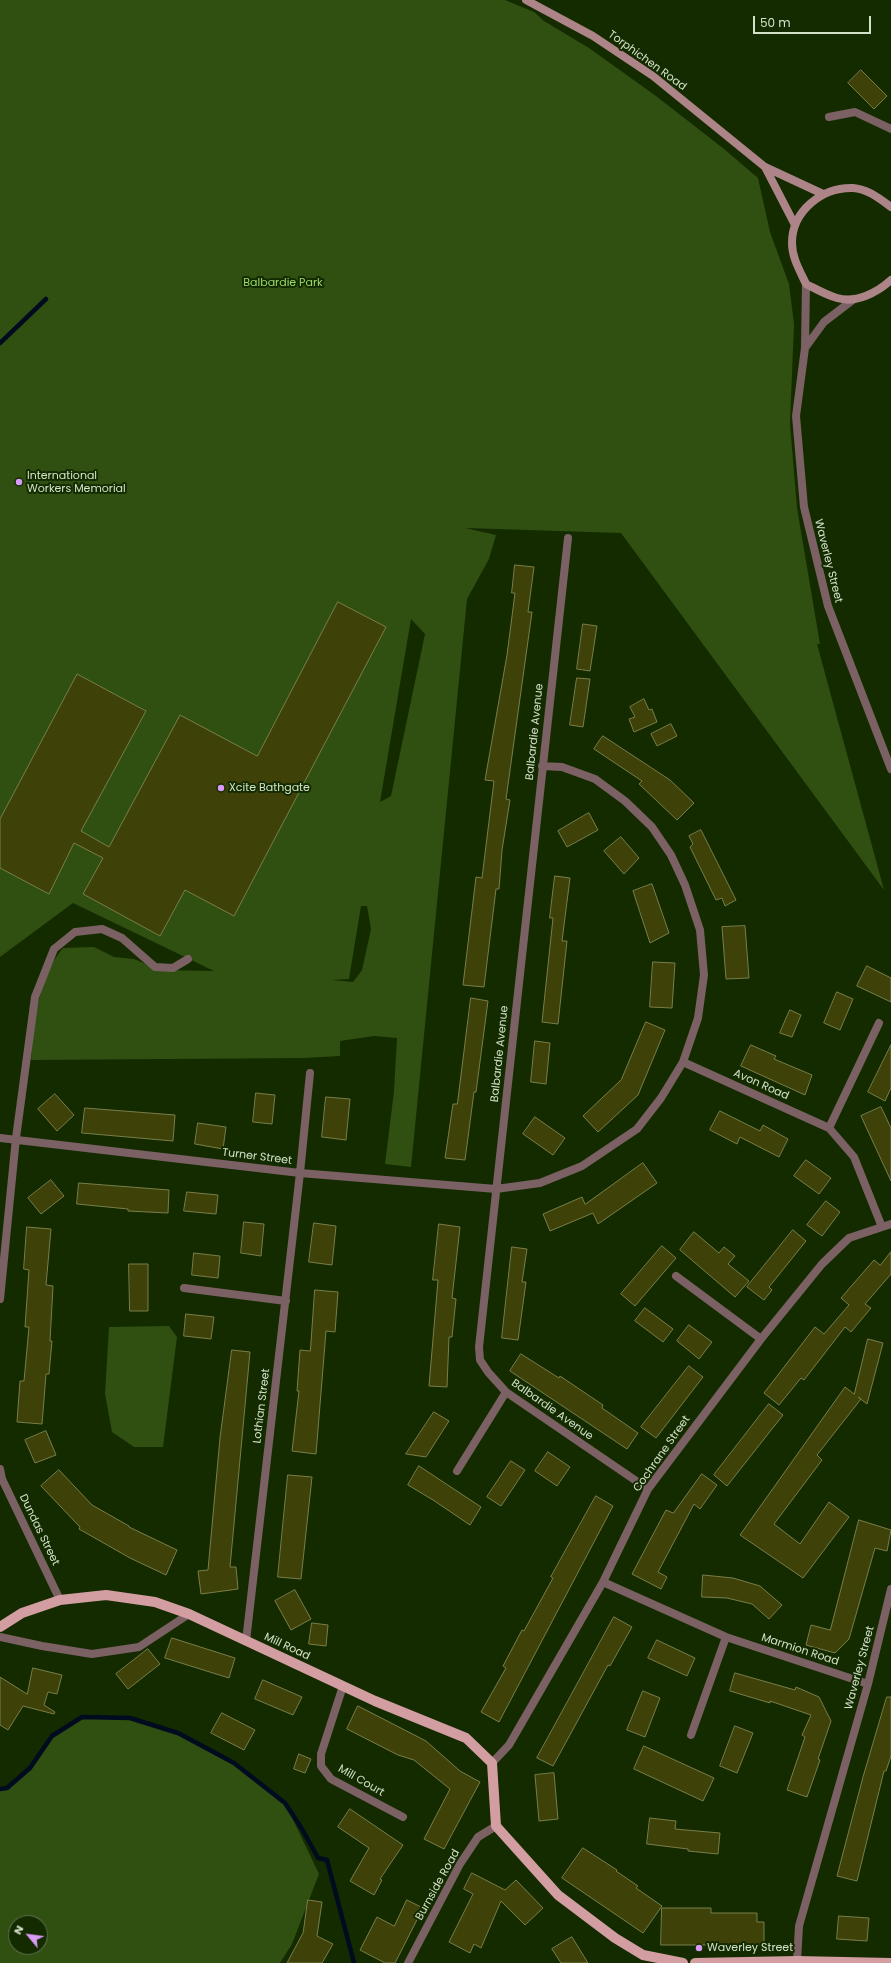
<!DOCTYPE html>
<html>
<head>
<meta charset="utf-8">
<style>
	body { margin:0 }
	#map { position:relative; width:891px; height:1963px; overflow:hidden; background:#142b00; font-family:Poppins,sans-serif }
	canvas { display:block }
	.north { position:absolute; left:8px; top:1915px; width:40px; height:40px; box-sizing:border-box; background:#142b00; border:1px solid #607450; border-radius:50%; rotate:299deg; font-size:11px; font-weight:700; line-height:16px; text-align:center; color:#d2e2c9 }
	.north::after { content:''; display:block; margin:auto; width:14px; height:18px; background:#d89bf8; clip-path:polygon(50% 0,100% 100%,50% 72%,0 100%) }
	.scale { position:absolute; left:753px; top:16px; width:118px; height:18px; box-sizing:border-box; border:2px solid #d2e2c9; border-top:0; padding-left:5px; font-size:12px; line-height:14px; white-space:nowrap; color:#d2e2c9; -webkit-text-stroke:3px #142b00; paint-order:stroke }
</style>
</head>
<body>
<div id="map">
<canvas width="891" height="1963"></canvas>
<div class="north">N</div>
<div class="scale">50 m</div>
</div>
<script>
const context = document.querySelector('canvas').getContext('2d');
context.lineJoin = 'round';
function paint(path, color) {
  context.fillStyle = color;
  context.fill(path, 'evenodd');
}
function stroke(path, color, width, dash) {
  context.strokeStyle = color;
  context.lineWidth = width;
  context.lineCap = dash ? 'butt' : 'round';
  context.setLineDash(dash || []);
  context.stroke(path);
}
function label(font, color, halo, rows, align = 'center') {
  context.font = font + ' Poppins,sans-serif';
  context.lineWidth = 4;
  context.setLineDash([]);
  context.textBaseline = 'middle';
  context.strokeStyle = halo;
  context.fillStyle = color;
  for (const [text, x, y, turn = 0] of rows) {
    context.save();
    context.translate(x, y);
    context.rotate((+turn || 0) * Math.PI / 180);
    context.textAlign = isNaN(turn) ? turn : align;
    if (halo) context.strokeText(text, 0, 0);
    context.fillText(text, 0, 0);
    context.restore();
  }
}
paint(new Path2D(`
	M0,0h505l29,12 10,9 45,27 67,48 68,53 34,29 12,54 19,52 5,40 -4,100 7,84 23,136h-3l67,246 -263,-357 -156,-5 31,7 -7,24 -22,40 -56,568 -26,-3 9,-73 3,-53 -23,-2 -34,5v15l-37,2 -272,2c4,-39 6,-81 32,-112l31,-1 20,10 20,2 26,11 54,1 -141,-68 -73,54zM411,619l14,15 -34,162 -11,6zM361,906h6l4,23 -9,41 -9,12 -21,-2 17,-1z
	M169,1326l8,11 -14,110h-29l-22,-15 -7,-38 4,-67z
	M82,1717l48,1 48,15 56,30 51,40 34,71 -27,70 -12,19h-280v-174c25,-6 35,-35 51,-52 7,-9 22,-14 31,-20zM16,1923h24v24h-24z`), '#2f5011');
stroke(new Path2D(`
	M0,343l46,-44
	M0,1789l7,-1 23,-20 22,-32 30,-19 48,1 48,15 56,30 51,40 17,26 16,29 9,2 27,103`), '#000b1f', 4.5);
const building = new Path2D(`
	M861,70l26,26 -13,13 -26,-26z
	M515,565l19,2 -6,45h4l-26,187 4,1 -8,50 -3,39h-3l-12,98 -21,-2 13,-108 6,1 12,-97 -9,-1 22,-125 8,-62h-3z
	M338,602l48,25 -152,289 -49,-26 -25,46 -77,-42 20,-36 -29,-15 -25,51 -49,-26v-49l77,-145 69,37 -65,120 28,16 71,-132 77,41z
	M583,624l14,2 -7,45 -13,-2z
	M577,678l13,1 -7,48 -13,-2z
	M644,699l5,11 3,-1 5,13 -23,10 -5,-13 6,-2 -5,-10z
	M671,724l6,12 -20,10 -6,-12z
	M603,736l67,44 24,23 -17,17 -38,-36 3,-3 -48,-32z
	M589,813l9,17 -31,17 -9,-16z
	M701,830l35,70 -11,6 -3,-8 -6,2 -26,-53 3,-3 -4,-8z
	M621,837l18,21 -15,16 -20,-23z
	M555,876l15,2 -8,63h5l-9,83 -16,-2 11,-104h-3z
	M652,884l17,49 -19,10 -17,-52z
	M745,926l4,52 -23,1 -4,-52z
	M653,962l22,1 -3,45 -22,-1z
	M867,966l24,12v24l-34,-16z
	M837,992l16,7 -13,31 -16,-7z
	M471,998l17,3 -12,91h-2l-9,68 -20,-2 8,-54h4z
	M790,1010l11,5 -9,22 -12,-4z
	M646,1022l19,8 -27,65 -40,37 -15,-16 38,-36z
	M535,1041l15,2 -4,41 -15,-2z
	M751,1045l25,11 -2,3 38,16 -7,20 -64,-29z
	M891,1045v43l-6,13 -17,-9z
	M256,1093l19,2 -3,29 -19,-2z
	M55,1094l19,21 -17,16 -19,-22z
	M326,1097l24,2 -4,41 -24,-3z
	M881,1107l10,21v53l-30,-65z
	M85,1108l90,7 -2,26 -91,-8z
	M720,1111l40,20 3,-6 25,14 -9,18 -39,-20 -3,7 -27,-14z
	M535,1117l30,21 -12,17 -30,-21z
	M198,1123l28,4 -3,22 -28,-5z
	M806,1160l25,18 -12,16 -25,-18z
	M643,1163l14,20 -59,41 -5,-11 -43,18 -7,-17 39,-17 3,7z
	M51,1180l13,16 -23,18 -13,-16z
	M79,1183l90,7 -1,23 -40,-2v-2l-51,-5z
	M187,1192l31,3 -2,19 -32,-3z
	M826,1201l14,11 -18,24 -15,-11z
	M244,1222l20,2 -3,32 -20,-3z
	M314,1223l22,3 -4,39 -23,-3z
	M439,1224l21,3 -8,71 4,1 -4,38h-3l-2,50 -18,-1 9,-106h-5z
	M27,1227l24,2 -5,56 7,1 -3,55h2l-3,33h-3l-4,50 -25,-2 3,-41h4l5,-54h-4l4,-57 -5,-1z
	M793,1230l13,11 -37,46 3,3 -8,10 -17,-13z
	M694,1232l25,21 5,-6 11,9 -7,8 21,17 -14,16 -55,-47z
	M662,1246l14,12 -41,48 -14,-12z
	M512,1247l15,2 -5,33h4l-8,58 -16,-2z
	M891,1252v22l-26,30 6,4 -20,24 -6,-5 -41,53 -3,-2 -22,27 -15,-12 51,-66 9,7 25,-29 -8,-7 33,-38 6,5z
	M194,1253l26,3 -2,22 -26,-3z
	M129,1264h19v47h-18z
	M315,1290l23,2 -3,40 -9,-1 -10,123 -24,-3 7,-60h-2l3,-41 10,1z
	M645,1308l28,21 -10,13 -28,-21z
	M186,1314l28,3 -3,22 -27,-3z
	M689,1325l23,17 -13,17 -22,-18z
	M868,1339l15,4 -16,61 -9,-7 3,2 -44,56 5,5 -48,64 26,20 29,-42 20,15 -46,61 -63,-43 105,-148 9,7z
	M232,1350l18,2 -20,215h6l2,22 -37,5 -3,-23 10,-1 12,-132z
	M521,1354l38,24 1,-2 43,29 -1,3 36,25 -11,16 -117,-78z
	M689,1366l14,11 -47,61 -15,-11z
	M769,1404l14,11 -56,71 -13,-11z
	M434,1412l15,9 -23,36 -20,-3z
	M46,1431l10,24 -21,8 -10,-23z
	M548,1452l22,15 -13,19 -22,-15z
	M511,1461l14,9 -24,36 -14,-9z
	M419,1466l62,41 -11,18 -37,-25 -25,-15z
	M59,1470l33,35 37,21v1l48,23 -11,25 -36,-17 -51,-29 1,-2 -39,-41z
	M702,1474l15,11 -17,24 -6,-5 -36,68 9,5 -6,12 -29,-15 34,-64 7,3z
	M288,1475l24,2 -11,102 -23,-2z
	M596,1496l17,10 -114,216 -18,-10 25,-44 -3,-2 19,-36 2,1 29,-53 -2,-1z
	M859,1520l32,10 -4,21 -12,-3 -26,91 -14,14 -29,-8 5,-20 19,5z
	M703,1575l30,3 27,8 22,19 -13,14 -17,-15 -25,-6 -25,-1z
	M295,1590l16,29 -20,11 -16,-29z
	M614,1617l18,10 -22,39 -2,-1 -55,101 -16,-8z
	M312,1623l16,2 -2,21 -17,-2z
	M172,1638l63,20 -6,20 -64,-20z
	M657,1640l38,18 -8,18 -39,-18z
	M148,1649l12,15 -32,25 -12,-15z
	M33,1668l29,7 -5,19 -9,-2 -4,13 11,7 -1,2 -31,-8 -15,24 -8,-5v-48l27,17z
	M735,1673l60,17 1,-3 23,10 12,24 -13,38 2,1 -13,37 -20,-7 18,-53 -3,-2 9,-20 -41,-14v2l-40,-12z
	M263,1680l39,17 -9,18 -38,-16z
	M643,1691l17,7 -15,39 -18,-7z
	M887,1697h4v59l-5,15h-2l-27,110 -20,-5 26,-99z
	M358,1706l68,35 34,30 20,11 -36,67 -20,-10 26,-50 -36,-29 -16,-5 -51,-26z
	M222,1713l33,17 -11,20 -33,-17z
	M735,1726l18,7 -16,40 -17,-7z
	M644,1746l70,32 -11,23 -69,-32z
	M299,1754l12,5 -6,14 -11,-4z
	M554,1773l4,46 -19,2 -4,-46z
	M350,1809l53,36 -23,34 2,1 -8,15 -24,-14 19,-33 -31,-21z
	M650,1818l26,3 -1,8 45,4 -2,21 -30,-3v-2l-41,-5z
	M583,1848l34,22 -1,1 22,15 -2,2 26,18 -19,27 -81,-55z
	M472,1873l33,17 11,-10 27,28 -18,17 -24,-24 -20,47 -7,-4 -4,9 -21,-11 24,-48 -9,-5z
	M308,1900l14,2 -5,34 16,8 -11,19h-35l16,-30z
	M407,1900l16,8 -28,55h-10l-25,-13 17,-33 17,9z
	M662,1908h49v5h46v9h7v23h-103z
	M839,1916l30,2 -2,23 -30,-2z
	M572,1937l16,26h-27l-9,-14z`);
paint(building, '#3e4209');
stroke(building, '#797e49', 1);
stroke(new Path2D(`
	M829,117l26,-5 36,17
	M806,284l-1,64 -9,68 8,91 24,99 63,163
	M805,348l19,-26 30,-23
	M568,538l-89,809 1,13 8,12 18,20 142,97
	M683,1062l146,66 25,29 28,70
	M829,1128l50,-105
	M0,1138l300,35 196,16 44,-6 42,-17 55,-37 24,-31 22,-36 15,-44 6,-43 -4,-45 -15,-45 -14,-30 -19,-28 -27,-26 -30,-22 -33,-12 -20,-1
	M676,1276l85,63
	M184,1288l102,13
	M0,1299l16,-161 19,-141 19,-48 21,-17 27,-3 20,9 33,29 18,1 15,-9
	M0,1469l2,10 58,121
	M457,1471l49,-79
	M603,1582l123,55 142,47
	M0,1637l42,9 50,8 47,-7 50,-33
	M246,1641l54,-468 10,-100
	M343,1686l-22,68v12l10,13 72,38
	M691,1735l35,-98
	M492,1763l17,-18 94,-163 45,-93 113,-150 61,-75 27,-26 42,-14
	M797,1961l2,-35 69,-242 23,-95`), '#7b6163', 8);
stroke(new Path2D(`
	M408,1963l52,-99 18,-27 18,-11`), '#7b6163', 8);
stroke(new Path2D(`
	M526,0l67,36 60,40 112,91 58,27
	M765,167l30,58
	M891,207c-11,-8 -23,-18 -38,-19 -31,-1 -61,23 -61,55 0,15 8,28 14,41 10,5 20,11 31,14 19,6 41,-6 54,-18`), '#ad8487', 8);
stroke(new Path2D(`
	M0,1627l22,-14 38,-13 46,-5 49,7 34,12 186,87 91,37 26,25 4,63 62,69 57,43 28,17 40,8
	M695,1963l102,-2 94,2`), '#d39ea2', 10);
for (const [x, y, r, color] of [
	[19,482,4,"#d89bf8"],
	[221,788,4,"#d89bf8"],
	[699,1948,4,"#d89bf8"]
]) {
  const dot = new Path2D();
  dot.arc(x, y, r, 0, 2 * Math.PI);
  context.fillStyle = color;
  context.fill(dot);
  stroke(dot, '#142b00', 1.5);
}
label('11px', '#d2e2c9', '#142b00', [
	["Torphichen Road",647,61,36],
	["Waverley Street",828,561,76],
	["Balbardie Avenue",535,732,-84],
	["Balbardie Avenue",500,1054,-84],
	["Avon Road",761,1085,24],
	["Turner Street",257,1157,7],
	["Lothian Street",262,1406,-83],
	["Balbardie Avenue",552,1410,35],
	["Cochrane Street",662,1454,-55],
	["Dundas Street",39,1530,64],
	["Mill Road",287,1647,25],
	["Marmion Road",800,1650,18],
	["Waverley Street",860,1668,-75],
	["Mill Court",361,1781,30],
	["Burnside Road",438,1885,-61]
]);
label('11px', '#9ad96a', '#142b00', [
	["Balbardie Park",283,283]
]);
label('11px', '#d2e2c9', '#142b00', [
	["International",27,476],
	["Workers Memorial",27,489],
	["Xcite Bathgate",229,788],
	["Waverley Street",707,1948]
], 'left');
</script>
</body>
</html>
